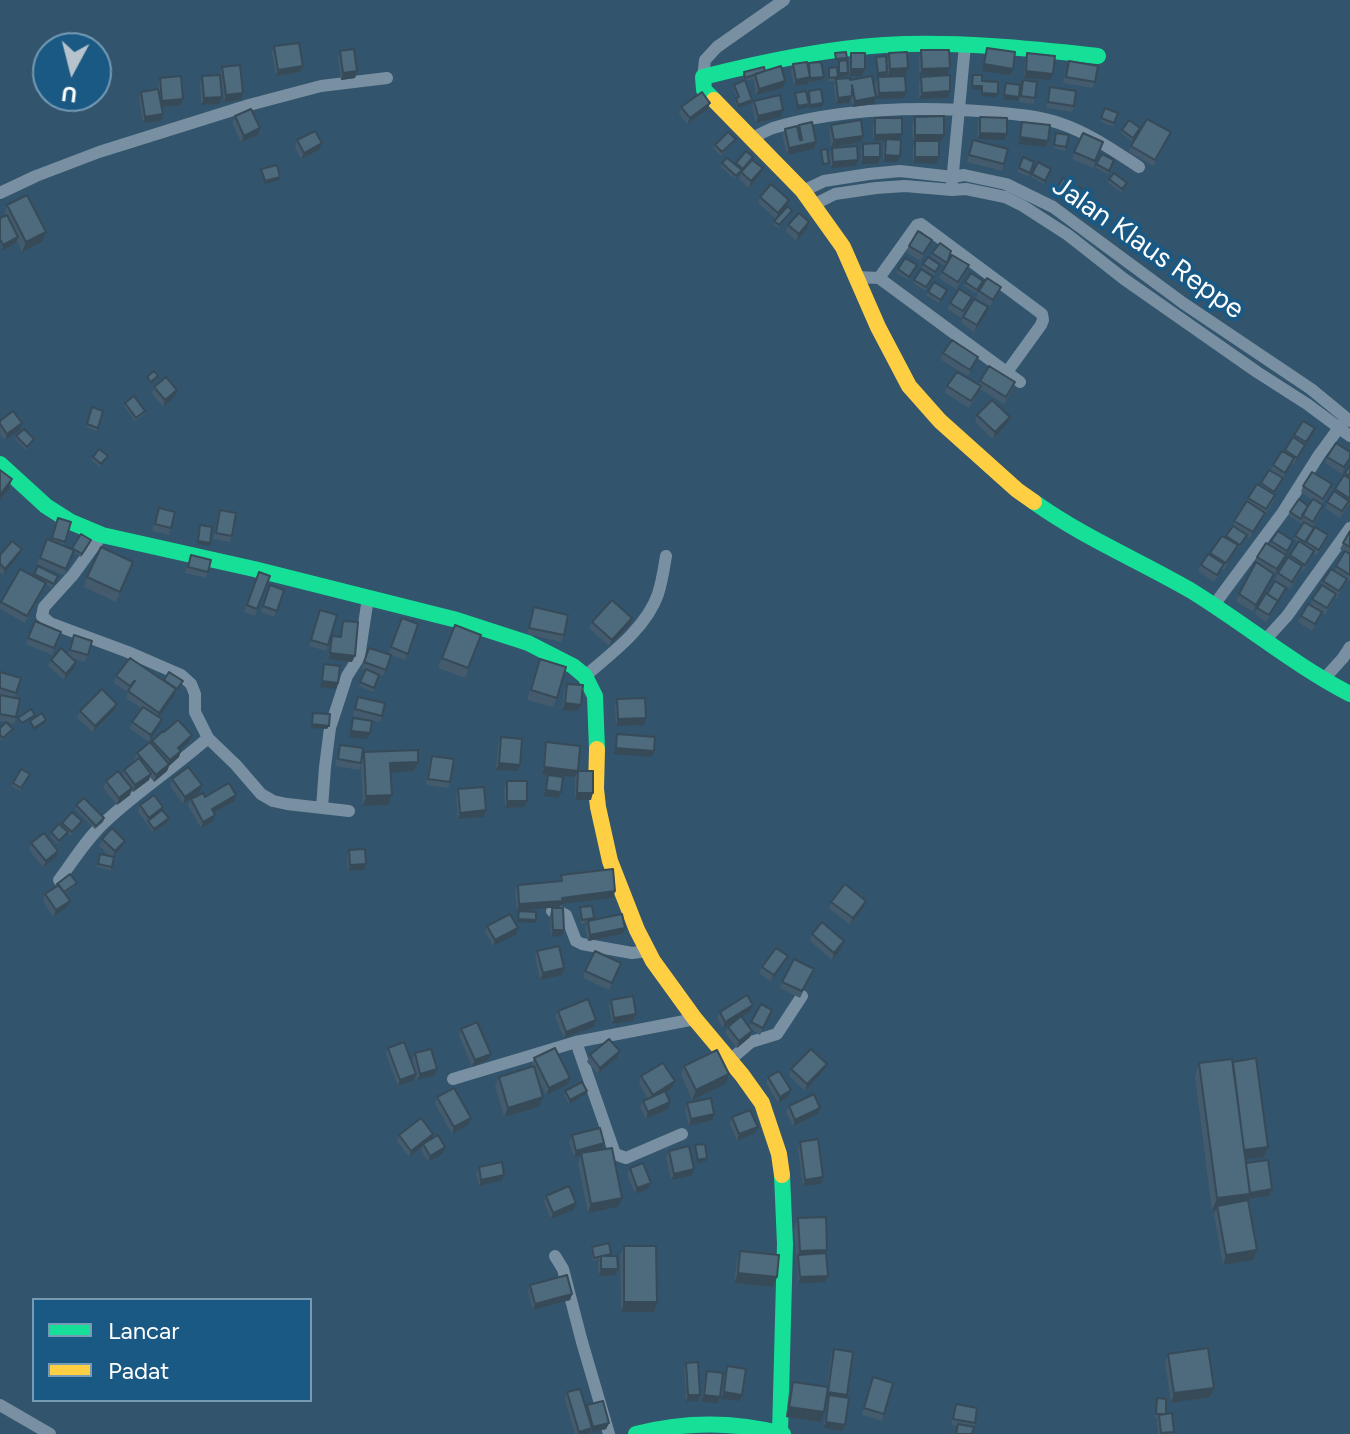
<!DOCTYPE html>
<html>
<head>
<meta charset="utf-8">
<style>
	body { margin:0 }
	#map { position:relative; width:1350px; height:1434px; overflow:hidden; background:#32546c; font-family:Figtree,sans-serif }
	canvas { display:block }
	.legend { position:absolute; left:32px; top:1298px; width:280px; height:104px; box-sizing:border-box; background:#195984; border:2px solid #759bb5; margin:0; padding:10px 14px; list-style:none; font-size:24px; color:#fff }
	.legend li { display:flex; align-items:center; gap:16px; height:40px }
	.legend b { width:40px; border:2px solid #759bb5 }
	.north { position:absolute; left:32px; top:32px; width:80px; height:80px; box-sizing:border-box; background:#195984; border:2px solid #759bb5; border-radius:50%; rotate:187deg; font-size:22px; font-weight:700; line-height:32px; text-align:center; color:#fff }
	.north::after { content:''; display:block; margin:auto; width:28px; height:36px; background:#b7c3cc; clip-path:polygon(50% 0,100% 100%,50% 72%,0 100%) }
</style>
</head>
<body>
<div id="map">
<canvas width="1350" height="1434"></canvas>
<ul class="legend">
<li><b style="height:10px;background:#16e098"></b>Lancar</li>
<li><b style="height:10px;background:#ffcf43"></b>Padat</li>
</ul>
<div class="north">U</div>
</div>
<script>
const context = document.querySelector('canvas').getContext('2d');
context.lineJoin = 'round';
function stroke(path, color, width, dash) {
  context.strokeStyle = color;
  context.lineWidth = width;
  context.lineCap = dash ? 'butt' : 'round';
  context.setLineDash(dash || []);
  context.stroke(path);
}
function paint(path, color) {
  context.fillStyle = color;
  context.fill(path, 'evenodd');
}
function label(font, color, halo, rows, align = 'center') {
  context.font = font + ' Figtree,sans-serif';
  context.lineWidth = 8;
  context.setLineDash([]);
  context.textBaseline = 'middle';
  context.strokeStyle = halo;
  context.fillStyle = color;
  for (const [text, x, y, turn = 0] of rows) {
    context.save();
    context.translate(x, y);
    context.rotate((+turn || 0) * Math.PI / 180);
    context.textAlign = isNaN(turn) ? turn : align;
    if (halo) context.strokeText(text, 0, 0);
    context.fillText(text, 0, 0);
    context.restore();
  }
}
stroke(new Path2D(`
	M703,77l2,-17 12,-13 67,-47
	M751,139c7,-4 14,-8 22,-11 67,-20 149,-22 219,-16 22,2 46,4 67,11 30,10 54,27 80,44
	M952,183l13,-138
	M803,191l21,-10 45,-7 31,-3 53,6 11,-2 42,9 47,23 130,96 128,86 39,32
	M0,193l36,-17 63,-24 150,-47 72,-19 66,-8
	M813,205l22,-11 41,-6 29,-2 47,4 14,-1 39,8 18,9 45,29 56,44 133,93 50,32 43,32
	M856,277l23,1 141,104
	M879,278l38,-53 4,-1 121,90 1,6 -2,5 -34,47
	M102,535l-29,40 -29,32 -2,9 8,7 78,29 53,23 10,9 4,10v18l13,26 28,27 25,29 12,7 14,3 62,7
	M1214,605l69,-93 36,-57 22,-30
	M1266,639l21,-23 63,-88
	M585,676c26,-22 62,-49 73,-82 4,-12 6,-26 8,-38
	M1323,680l20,-22 7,-11
	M322,808l3,-41 5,-39 17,-52 12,-19 9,-59
	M59,880c15,-20 28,-42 47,-59 32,-30 69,-54 102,-83
	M552,911l10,2 4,2 10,26 6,3 50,9 16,-2
	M576,1042l39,112 11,4 56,-24
	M730,1060l21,-18 26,-8 25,-38
	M453,1079l123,-37 119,-23
	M555,1256l8,13 19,73 27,92
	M0,1405l50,29`), '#7890a2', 12);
stroke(new Path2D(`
	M714,100l-10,-10 -1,-13c59,-15 120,-28 181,-32 71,-4 143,3 214,11
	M0,464l46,42 25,16 31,13 152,34 203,51 71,23 45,23 12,10 10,20 2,53
	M1034,502c49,35 104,58 156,88 54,33 104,75 160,104
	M780,1433l5,-189 -3,-69
	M636,1434c50,-13 97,-13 147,0`), '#16e098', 16);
stroke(new Path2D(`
	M714,100l89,91 40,56 35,80 31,59 31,35 77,69 17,12
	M597,749l-1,40 2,18 12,54 27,69 16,31 42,58 47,56 20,28 17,51 3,21`), '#ffcf43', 16);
paint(new Path2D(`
	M274,46l29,20 -3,6 -24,4 -4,-23z
	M921,50h28l-30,25v-18z
	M340,51l17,20 -2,7 -14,2 -3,-23z
	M851,53l14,16 -3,7h-13v-17z
	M889,53l17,21 -18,2 -1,-16z
	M1027,53l26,21 -2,6 -27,-2 1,-18z
	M1069,61l26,21 -3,6 -29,-5z
	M793,64l15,2 16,11 -2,3 -13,2v-2l-1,4 -14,2 -3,-15z
	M222,67l21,26 -2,7 -17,2 -4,-29z
	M829,68l8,11 13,1 24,24 -22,3 -1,-8 -2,4 -13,1 -2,-18 1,-5h-7z
	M765,71l20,10 -2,7 -27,7 -3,-16 -8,2 7,19 -1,3 -14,5 -2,-6 2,-4 -4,-10 1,-3 10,-4 -1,-6 1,-3z
	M202,76l20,21 -3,7 -18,1 -1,-22z
	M878,77l26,21 -28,1 -1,-15z
	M921,77l27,21 -29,1v-16z
	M160,78l23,21 -2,6 -19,2 1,7 -2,7 -18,2 -4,-25 2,-6 17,-3v-4z
	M1023,80l12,18 -2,6 -14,-2 2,-16z
	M1050,87l24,19 -2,6 -26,-4z
	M754,101l27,16 -25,6 -4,-16z
	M681,107l27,2 -21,15 -8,-10z
	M1105,108l13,5 -5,14 -13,-6z
	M235,116l23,19 -17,7 -9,-19z
	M915,117l27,24h-3v16l-3,7 -23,-1v-16l2,-5h-2l-1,-18z
	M980,117l24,23 -27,-1 1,-16z
	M875,118l25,22v16l-3,6h-14v-16l2,-5h-12v-17z
	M799,125l15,24 -27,6 -5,-20 3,-6 13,-1z
	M831,125l30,17 -30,5 -2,-16z
	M1140,128l-8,13 -11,-8 1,-3z
	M1083,133l20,9 -10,26 -21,-9z
	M1055,136l11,11 -1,4 -12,-3z
	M736,139l-2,3 -13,14 -8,-8 2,-3z
	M1168,139l-15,27 -24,-14 2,-6z
	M297,140l25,3 -3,7 -18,9 -6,-12z
	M973,140l31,24 -2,7 -35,-9z
	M863,144l15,20h-17v-14z
	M832,148l24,18 -25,2 -2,-13z
	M1102,154l12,6 -6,14 -13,-7z
	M1023,157l11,5 -5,14 -12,-4z
	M752,160l11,8 -3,7 -11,13 -10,-9 2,-8 -6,8 -14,-12 1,-4 14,2v-2z
	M1038,162l13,7 -7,15 -13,-7z
	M1109,179l18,4 -6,9 -13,-9z
	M1073,188l-7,12 -12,-7 2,-3z
	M1090,196l-10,14 -12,-9 1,-3z
	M760,197l29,3 -2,6 -9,11 14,-6 -1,3 -13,14 -5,-4 3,-5 -18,-16z
	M7,205l35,37 -20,10 -5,-11 -1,2 -15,8 -1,-33 4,-2v-1z
	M809,222l-2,7 -11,12 -10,-10 2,-6z
	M909,246h21l-10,15 -14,-9z
	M932,253l15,10 22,2 -2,6 -11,18 -17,-11 6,-12 -14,-9z
	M923,264l16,4 -5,7 -12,-7z
	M898,269h17l-7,11 -12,-7z
	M914,280h18l-7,11 -12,-8z
	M965,282l17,2 -6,9 -12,-7z
	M1001,287l-2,6 -9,13 -14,-8 3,-7z
	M928,292l18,1 -7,10 -13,-8z
	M950,303l19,1 -8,14 -13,-9z
	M986,314l-12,18 -13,-9 2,-6z
	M943,353l35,4 -10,19 -27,-16z
	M980,381l35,1 -2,7 -9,15 -24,-15 -11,19 -24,-15 2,-7 31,-1z
	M154,387l23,3 -2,7 -12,10 -11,-13z
	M125,403l20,8 -1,4 -9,6 -11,-15z
	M92,407l11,4 -6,20 -11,-4z
	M977,415l33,2 -3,7 -14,15 -18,-17z
	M0,421l22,2 -2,7 -15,10 -5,-6z
	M1294,435h18l-18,29 -2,-1 -10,16 -8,15 1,1 -2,7 -23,37 -4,-3 -7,12 -2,-1 -13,23 -2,-1 -8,13 -16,-11 3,-6 9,-10 12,-19 4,2 22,-40 12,-13z
	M16,436l18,3 -1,3 -7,8 -11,-11z
	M1350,452l-8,22 -17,-11 2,-6z
	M108,456l-8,11 -9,-7 2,-3z
	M1350,465v38l-10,15 -15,-10 10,-19z
	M1332,484l-2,7 -8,13 -1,8 -9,15 16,8 -2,7 -10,14 -3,-2 -10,18 -2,-2 -11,19 -15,-9 3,-7 20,-31 -4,-3 8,-15 -13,-8 1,-4 18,-6 4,-6 -11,-8 2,-6z
	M159,508l12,20 -2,7 -17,-4z
	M220,510l12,26 -2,6 -17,-3z
	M58,518l13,4 -7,24 7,3 10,-15 9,9 -9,14 -8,-5 -9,23 -27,-11 10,-25 4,2z
	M1350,531v48l-2,3 -2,-2 -9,18 -2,-1 -10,18 -3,-2 -10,18 -14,-9 3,-6 9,-11 13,-24 11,-10 11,-19 -5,-3z
	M1271,541h22l-10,21 -9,13 -21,37 -17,-11 20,-37 -1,-1 2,-6 13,-12z
	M22,549l-3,6 -16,20 -3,-2v-18z
	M191,555l17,17 -2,6 -21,-5z
	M133,562l-17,40 -32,-15 3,-10z
	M38,566l20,10 -6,12 -7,-4 -20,39 -25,-14v-3l1,-4 32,-25z
	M259,572l11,4 -15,40 -11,-4z
	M270,585l14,5 -10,27 -13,-5z
	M1286,588l-20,34 -11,-8 2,-6z
	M534,607l30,28 -3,7 -34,-8z
	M320,610l17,5 -11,36 -17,-5z
	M402,618l16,6 -13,36 -17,-6z
	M632,618l-2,7 -21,21 -20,-18 3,-6z
	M35,621l26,11 -9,23 -26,-11z
	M343,621l9,41 -24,-3 2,-16 2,-7 8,1z
	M455,625l26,10 -16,43 -27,-10z
	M74,635l18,6 -7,21 -14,-4 5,4 -2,7 -10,11 -16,-14 3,-6 17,-6z
	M369,648l22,7 -8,21 -8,-3 4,2 -6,17 -14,-6 7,-16 -4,-1z
	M536,669l21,29 -4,9 -26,-7z
	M0,672l21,6 -6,20 1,19 -2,7 -8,-2 7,7 -1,3 -10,9 -2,-2v-12l5,-5 -5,-1z
	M116,676l47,5 18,4 -5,7h-1l-16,25v9l-10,16 -19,-13 2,-7 10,-13 -16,-11 2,-6 -14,-9z
	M567,684l14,21 -3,6 -16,-1 2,-20z
	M358,697l24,19 -2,6 -27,-6z
	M617,699l27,26 -28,1 -1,-21z
	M117,704l-2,6 -22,22 -16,-14 3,-7z
	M164,732l28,3 -2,6 -10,9 -1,7 -10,9 -2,5 -13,11 -4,-5 -1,3 -16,12 -2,-2 -1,5 -13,10 -14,-17 3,-7 16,-6 2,-5 11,-9 -1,-1 3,-7 14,-9 1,-3z
	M501,737l17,34 -22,-1 2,-26z
	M546,742l32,29 13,29h-16v-23l-33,-3 2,-25z
	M340,745l22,14 2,-7 54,10 -4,9 -23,1 1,23 -4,10 -25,1 -2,-42 -2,6 -24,-4z
	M432,756l18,26 -2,6 -22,-3 3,-22z
	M30,774l-10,17 -8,-5 1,-3z
	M172,779l28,13 -17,12 -13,-18z
	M507,781l20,20 -2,6 -20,1 -1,-20z
	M458,789l28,21 -2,7 -26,2 -2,-24z
	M205,797l29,5 -20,11 -1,9 -12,6 -13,-22 3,-7z
	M76,805l28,13 -1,4 -8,7 -20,-20z
	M140,805l22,5 7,8 -1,4 -15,10 -15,-20z
	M82,821l-1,3 -11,12 -2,-3 -10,11 -8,-8 1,-4 10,-7 1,-2z
	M102,839l20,8 -9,10 -2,13 -14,-3 3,-13 11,3 -12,-11z
	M31,843l25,15 -13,9 -14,-17z
	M349,850l15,20 -16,1 -1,-15z
	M561,875l54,16 -2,7 -52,6 -1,3 -43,4 -2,-19 3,-7 41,-4z
	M57,884l19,2 -11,8 2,13 -14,10 -10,-16 2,-7 11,-7z
	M831,902l33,5 -14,18 -21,-17z
	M580,907l14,11v2l28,14 -34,7 -3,-13 2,-5 -6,1 -2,-13z
	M552,908l10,28 -11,1 -1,-22z
	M487,926l31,2 -2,7 -23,11 -8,-14z
	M812,934l32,7 -2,7 -10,12 -22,-19z
	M537,951l27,17 -2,7 -22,5 -5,-23z
	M785,962l-14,20 -12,-9 3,-6z
	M621,963l-12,27 -26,-12 2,-7z
	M814,969l-14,29 -20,-10 2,-6z
	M611,1000l25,14 -3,7 -21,3 -3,-18z
	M753,1005l-3,7 -8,5 7,10 2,-5 21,-12 -12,25 -8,-5 -2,7 -13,11 -12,-15 3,-6 8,-6 -13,7 -6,-10 3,-6z
	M558,1011l38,9 -2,7 -30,11 -9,-21z
	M461,1029l30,25 -3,6 -16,7 -13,-31z
	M388,1048l28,26 -3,7 -15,5 -12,-32z
	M620,1051l-3,7 -19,16 -11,-12 3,-7z
	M415,1053l19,23 -17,4 -5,-20z
	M534,1058l36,20 -3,7 -21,10 -11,-23 8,25 -4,10 -35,10 -9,-31 4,-9 34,-10 -1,-2z
	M1199,1063l69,84 -4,10 -19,2 1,4 26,26 -3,7 -21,3v2l9,49 -4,10 -30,5 -9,-50 1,-4h-3l-17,-135z
	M684,1066l45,8 -3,10 -34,16 -11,-25z
	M791,1069l33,1 -19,21 -16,-15z
	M641,1076l31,12 -6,4 2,17 -22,10 -6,-12 3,-6 5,-2 -9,-16z
	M768,1077l20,20 -10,6 -12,-20z
	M565,1091h22l-1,3 -17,10 -5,-9z
	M437,1097l31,28 -16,9 -17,-30z
	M687,1103l25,17 -23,6 -4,-16z
	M789,1106l29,8 -25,12 -7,-14z
	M732,1117l23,16 -18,8 -7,-17z
	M399,1135l32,4 14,8 -2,7 -15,8 -7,-12 1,-3 -13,10 -12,-16z
	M572,1135l32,8 -3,7 17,57 -30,6 -10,-50 3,-8 -7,2 -5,-15z
	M800,1142l21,42 -18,2 -5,-38z
	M669,1151l22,25 -20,4 -5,-23z
	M479,1167l23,14 -23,5 -3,-13z
	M630,1168l21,15 -3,6 -13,5 -8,-19z
	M546,1196l30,7 -2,7 -23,9 -7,-17z
	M798,1218l29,32 -1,3 2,23 -3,6 -27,2 -4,-56z
	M624,1246l33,56 -3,10h-33l-1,-56z
	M592,1247l18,9 8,13 -3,6 -16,1 -1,-13 1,-4 -6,2 -2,-11z
	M740,1251l37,26 -4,10 -39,-4 3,-23z
	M530,1285l42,9 -2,6 -37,10 -5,-18z
	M834,1349l12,49 -1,27 -2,6 -20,-3 5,-29h-2l-2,13 -3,10 -35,-5 3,-25 4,-10 34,5 4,-32z
	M1168,1354l46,34 -4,9 -39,6 -6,-40z
	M686,1363l12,38 -12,1 -2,-33z
	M727,1366l15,29 -2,6 -19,-2 4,-26z
	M707,1371l10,33 -16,-3 4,-23z
	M893,1383l-11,38 -20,-6 8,-31z
	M567,1392l19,17 1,-4 22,18 -3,6 -15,4 -1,-2 -1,3h-14l-10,-35z
	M1157,1398l9,16 8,20h-16l-1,-13 1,-3h-3z
	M956,1404l19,19 -3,11h-17l2,-8 -6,-1z`), '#435b6c');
paint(new Path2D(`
	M984,64l29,5 -3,6 -28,-4z
	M303,66l-3,6 -24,4 2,-6z
	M908,68l-2,6 -18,2 2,-7z
	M950,68l-3,7h-28l3,-6z
	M851,69h14l-3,7h-13z
	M357,71l-2,7 -14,2 2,-7z
	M1026,71l27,3 -2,6 -27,-2z
	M887,72l-1,4h-10l2,-3z
	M839,73h9l-1,3 -9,1z
	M810,77l-2,7 -14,2 2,-6z
	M824,77l-2,3 -13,2 1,-4z
	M785,81l-2,7 -27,7 3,-6z
	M972,86h10l-1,4 -10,-1z
	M950,91l-2,7 -29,1 3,-6z
	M906,92l-2,6 -28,1 3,-6z
	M243,93l-2,7 -17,2 2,-7z
	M982,93l16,1 -2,3 -15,-1z
	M1004,95l15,2 -1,4 -15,-2z
	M852,96l-3,7 -13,1 2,-6z
	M222,97l-3,7 -18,1 3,-7z
	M876,97l-2,7 -22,3 3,-6z
	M183,99l-2,6 -21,2 2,-6z
	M752,100l-1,3 -14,5 1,-3z
	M710,103l-2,6 -21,15 3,-6z
	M823,103l-1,4 -13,1 1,-3z
	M809,104l-1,3 -11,3 1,-4z
	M783,110l-2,7 -25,6 2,-7z
	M163,114l-2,7 -18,2 2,-6z
	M260,128l-2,7 -17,7 3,-6z
	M980,133l27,1 -3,6 -27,-1z
	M902,134l-2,6 -27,1 2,-6z
	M915,135h29l-2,6 -29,1z
	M863,136l-2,6 -30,5 3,-7z
	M1020,137l28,4 -2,6 -28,-3z
	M816,142l-2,7 -27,6 2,-7z
	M322,143l-3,7 -18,9 3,-6z
	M885,155l15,1 -3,6h-14z
	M863,157h17l-2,7h-17z
	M915,157h24l-3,7 -23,-1z
	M858,160l-2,6 -25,2 2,-6z
	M763,168l-3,7 -11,13 2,-7z
	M280,177l-1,3 -15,4 1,-3z
	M789,200l-2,6 -11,13 2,-6z
	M809,222l-2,7 -11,12 3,-7z
	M46,232l-4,10 -20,10 4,-10z
	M18,237l-2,6 -15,8 2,-6z
	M988,307l-2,7 -12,18 3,-7z
	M177,390l-2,7 -12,10 2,-7z
	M1010,417l-3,7 -14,15 2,-7z
	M22,423l-2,7 -15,10 2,-6z
	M1315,428l-3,7 -18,29 3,-6z
	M12,479l-3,10 -9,11v-5z
	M1265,513l-3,6 -12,20 3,-7z
	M198,541l12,2 -1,3 -12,-2z
	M1293,541l-10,21 -9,13 3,-6z
	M22,549l-3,6 -16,20 2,-6z
	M1274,574l-2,6 -19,32 3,-7z
	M632,618l-2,7 -21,21 3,-6z
	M330,653l25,3 -3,6 -24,-3z
	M76,662l-2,7 -10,11 2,-6z
	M322,681l16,2 -2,6 -17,-2z
	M176,689l-2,7 -17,24 2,-7z
	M565,703l16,2 -3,6 -16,-1z
	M117,704l-2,6 -22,22 2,-6z
	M646,718l-2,7 -28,1 2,-7z
	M162,719l-3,7 -10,16 2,-7z
	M46,720l-1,3 -12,8 1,-3z
	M312,724l17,2 -2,3 -16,-1z
	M351,731l19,2 -2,6 -19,-2z
	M192,735l-2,6 -14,13 2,-6z
	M616,748l38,3 -2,6 -39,-3z
	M181,751l-2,6 -10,9 -2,5 -13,11 2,-7 12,-10 2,-5z
	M418,762l-4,9 -27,2 3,-10z
	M499,763l21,2 -2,6 -22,-1z
	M544,767l34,4 -3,6 -33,-3z
	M151,774l-2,6 -16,12 2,-7z
	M202,785l-2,7 -17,12 2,-7z
	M132,788l-2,7 -13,10 2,-7z
	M546,790l15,2 -3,6 -14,-2z
	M577,793h16l-2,7h-16z
	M236,795l-2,7 -25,13 3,-6z
	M392,795l-4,10 -25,1 3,-10z
	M507,801h20l-2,6 -20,1z
	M486,810l-2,7 -26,2 2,-6z
	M215,815l-2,7 -12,6 2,-6z
	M169,818l-1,4 -15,10 1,-3z
	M125,841l-3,6 -10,11 3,-7z
	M58,851l-2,7 -13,9 3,-6z
	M366,864l-2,6 -16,1 2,-6z
	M615,891l-2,7 -52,6 -1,3 -43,4 2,-7z
	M70,901l-3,6 -14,10 3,-7z
	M866,901l-2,6 -14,18 3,-7z
	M518,919l18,1 -1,3 -18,-1z
	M518,928l-2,7 -23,11 2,-6z
	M625,928l-3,6 -34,7 2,-6z
	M553,930h11l-2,6 -11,1z
	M844,941l-2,7 -10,12 2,-7z
	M788,956l-3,6 -14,20 3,-7z
	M564,968l-2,7 -22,5 3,-7z
	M753,1005l-3,7 -27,16 2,-6z
	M636,1014l-3,7 -21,3 2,-6z
	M596,1020l-2,7 -30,11 2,-6z
	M752,1031l-2,6 -13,11 2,-7z
	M620,1051l-3,7 -19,16 2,-6z
	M491,1054l-3,6 -16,7 3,-7z
	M827,1064l-3,6 -19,21 2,-7z
	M437,1069l-3,7 -17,4 3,-6z
	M416,1074l-3,7 -15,5 2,-6z
	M729,1074l-3,10 -34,16 4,-10z
	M570,1078l-3,7 -21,10 3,-7z
	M675,1081l-3,7 -22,14 3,-7z
	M791,1090l-3,7 -10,6 2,-6z
	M587,1091l-1,3 -17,10 1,-4z
	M543,1097l-4,10 -35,10 4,-9z
	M670,1102l-2,7 -22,10 2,-7z
	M820,1108l-2,6 -25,12 2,-6z
	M714,1114l-2,6 -23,6 2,-7z
	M471,1118l-3,7 -16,9 2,-7z
	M758,1127l-3,6 -18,8 2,-7z
	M433,1134l-2,6 -8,4 -1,3 -13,10 2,-6z
	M604,1143l-3,7 -27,7 2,-6z
	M445,1147l-2,7 -15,8 2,-6z
	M1268,1147l-4,10 -24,3 4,-10z
	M707,1158l-1,3 -9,2 1,-3z
	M694,1169l-3,7 -20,4 3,-6z
	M504,1175l-2,6 -23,5 2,-6z
	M823,1177l-2,7 -18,2 2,-6z
	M651,1183l-3,6 -13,5 2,-6z
	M1272,1189l-3,7 -21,3 -3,8 -28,-1 -2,5h-3l5,-13z
	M622,1198l-4,9 -30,6 3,-9z
	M576,1203l-2,7 -23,9 2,-6z
	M827,1250l-3,10 -26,-5 2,-4z
	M1257,1250l-4,10 -30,5 3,-10z
	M601,1269h17l-3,6 -16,1z
	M738,1273l39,4 -4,10 -39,-4z
	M828,1276l-3,6 -27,2 2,-7z
	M572,1294l-2,6 -37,10 2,-6z
	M624,1302h33l-3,10h-33z
	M1214,1388l-4,9 -39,6 3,-10z
	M724,1392l18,3 -2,6 -19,-2z
	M828,1392l19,3 -2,6 -16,-6 -1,4 -3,-1z
	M688,1395h12l-2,6 -12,1z
	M704,1395l16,2 -3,7 -16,-3z
	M789,1407l35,5 -3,10 -35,-5z
	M826,1422l19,3 -2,6 -20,-3z
	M609,1423l-3,6 -15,4 2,-6z
	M592,1428l-3,6h-11l1,-2z`), '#374a58');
const building = new Path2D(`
	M299,43l4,23 -25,4 -4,-24z
	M987,48l28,4 -2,17 -29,-5z
	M354,49l3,22 -14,2 -3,-22z
	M921,50h28l1,18 -28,1z
	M846,52l1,6 -11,1 -1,-6z
	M907,52l1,16 -18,1 -1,-16z
	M851,53h14v16h-14z
	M1027,53l28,3 -2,18 -27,-3z
	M886,56l1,16 -9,1 -2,-16z
	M847,60l1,13h-9v-12z
	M1069,61l29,5 -3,16 -29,-5z
	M807,62l3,15 -14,3 -3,-16z
	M821,62l3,15 -14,1 -1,-15z
	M240,65l3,28 -17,2 -4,-28z
	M781,66l4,15 -26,8 -4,-15z
	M764,67l1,4 -20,7 -1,-6z
	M837,67l1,10 -9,1v-10z
	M220,75l2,22 -18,1 -2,-22z
	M950,75v16l-28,2 -1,-16z
	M973,75h9v6l16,1v12l-16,-1v-7h-10z
	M181,76l2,23 -21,2 -2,-23z
	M872,76l4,21 -21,4 -3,-16v11l-14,2 -2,-19 14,-1v2z
	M905,76l1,16 -27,1 -1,-16z
	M745,80l7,20 -14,5 -2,-7 3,-1 -5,-12z
	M1023,80l14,2 -2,16 -14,-2z
	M1006,83l14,2 -1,12 -15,-2z
	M1050,87l26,4 -2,15 -26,-4z
	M158,89l5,25 -18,3 -4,-25z
	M821,89l2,14 -13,2 -1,-14z
	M806,91l3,13 -11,2 -3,-13z
	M702,92l8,11 -20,15 -9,-11z
	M780,95l3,15 -25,6 -4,-15z
	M1105,108l13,5 -4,10 -13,-5z
	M251,109l9,19 -16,8 -9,-20z
	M944,116v19h-29v-18z
	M980,117l27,1v16l-27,-1z
	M875,118h27v16l-27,1z
	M1147,119l24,13 -16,28 -24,-14z
	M861,120l2,16 -29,4 -3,-15z
	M1129,120l11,8 -7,10 -11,-8z
	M812,122l4,20 -27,6 -4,-19 12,-3 3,14h2l-3,-15z
	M1022,122l28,3 -2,16 -28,-4z
	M315,131l7,12 -18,10 -7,-13z
	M728,132l8,7 -14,13 -7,-7z
	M1056,133l13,2 -3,12 -12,-2z
	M1083,133l20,9 -8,19 -21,-9z
	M886,139l15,1 -1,16 -15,-1z
	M973,140l35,9 -4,15 -35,-9z
	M915,141h24v16h-24z
	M880,143v14h-17v-13z
	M857,146l1,14 -25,2 -1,-14z
	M827,149l2,14 -6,1 -2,-14z
	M746,151l7,6 -10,12 -7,-6z
	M1102,154l12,6 -5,11 -13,-7z
	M1023,157l11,5 -4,11 -11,-5z
	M727,158l15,12 -6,6 -14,-13z
	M752,160l11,8 -12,13 -10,-9z
	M1038,162l13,7 -6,12 -13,-7z
	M277,165l3,12 -15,4 -4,-12z
	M1114,173l13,10 -5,6 -13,-10z
	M1063,178l11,7 -7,12 -11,-7z
	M771,184l18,16 -11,13 -18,-16z
	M1078,186l12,10 -9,11 -12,-9z
	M27,195l19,37 -20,10 -19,-37z
	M788,206l4,5 -13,14 -5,-4z
	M799,213l10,9 -10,12 -11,-9z
	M7,215l11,22 -15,8 -3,-6v-21z
	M918,231l14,9 -9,14 -14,-8z
	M940,243l11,8 -4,12 -15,-10z
	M952,255l17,10 -11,17 -16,-10z
	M928,257l12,8 -5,7 -12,-8z
	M905,258l12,7 -8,12 -11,-8z
	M921,269l12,8 -7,10 -12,-7z
	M971,273l12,8 -6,9 -12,-8z
	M987,278l14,9 -8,13 -14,-9z
	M934,282l13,8 -6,10 -13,-8z
	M959,289l13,8 -9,14 -13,-8z
	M974,299l14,8 -11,18 -14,-8z
	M952,340l26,17 -8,13 -27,-17z
	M989,366l26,16 -9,15 -26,-16z
	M154,371l4,5 -7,6 -4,-5z
	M957,372l24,14 -10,15 -24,-15z
	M166,377l11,13 -12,10 -11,-13z
	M134,396l11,15 -9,7 -11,-15z
	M992,400l18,17 -15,15 -18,-17z
	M92,407l11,4 -5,17 -11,-4z
	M13,411l9,12 -15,11 -7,-10v-3z
	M1303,421l12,7 -9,14 -12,-7z
	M24,429l10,10 -7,8 -11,-11z
	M1293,437l12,8 -8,13 -12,-8z
	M1336,443l14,9v6l-6,9 -17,-10z
	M99,449l9,7 -7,8 -8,-7z
	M1282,451l12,7 -9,15 -12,-8z
	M1350,465v11l-5,-3z
	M0,470l12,9 -12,16z
	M1269,470l14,8 -9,14 -13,-9z
	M1312,472l20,12 -9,15 -20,-13z
	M1344,475l6,4v20l-15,-10z
	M1257,484l18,11 -9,14 -18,-11z
	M1334,491l15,10 -7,10 -15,-9z
	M1299,499l9,7 -7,13 -11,-7z
	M1313,499l10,6 -10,17 -11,-7z
	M1247,501l18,12 -12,19 -19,-11z
	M159,508l16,4 -4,16 -16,-4z
	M220,510l16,3 -4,23 -16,-3z
	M58,518l13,4 -6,20 -13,-4z
	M1304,522l10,6 -9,14 -10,-6z
	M200,525l12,2 -2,16 -12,-2z
	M1233,526l14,9 -7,10 -14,-9z
	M1315,527l13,8 -9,15 -13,-8z
	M1278,531l15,10 -6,10 -16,-10z
	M1350,531v16l-7,-4z
	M81,534l10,6 -9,14 -10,-6z
	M1222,536l16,9 -12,18 -16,-10z
	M47,539l27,11 -8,19 -26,-11z
	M12,541l10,8 -17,20 -5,-5v-9z
	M1299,541l15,10 -9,14 -15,-10z
	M1266,543l20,12 -9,14 -20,-12z
	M101,547l32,15 -13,30 -33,-15z
	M1345,551l5,3v21l-14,-9z
	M1208,554l16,10 -7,11 -16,-10z
	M191,555l20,5 -3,12 -20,-5z
	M1288,557l14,9 -10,16 -14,-9z
	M1256,562l18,12 -18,31 -17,-11z
	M38,566l20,10 -4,8 -20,-10z
	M20,569l26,14 -19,33 -26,-14z
	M1331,569l16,10 -8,12 -16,-10z
	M259,572l11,4 -13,33 -10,-4z
	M1275,581l11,7 -8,13 -11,-7z
	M270,585l14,5 -7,21 -14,-5z
	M1322,585l14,9 -9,14 -15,-9z
	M1266,593l12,8 -9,14 -12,-7z
	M612,600l20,18 -20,22 -20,-18z
	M1308,604l14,8 -7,12 -14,-8z
	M534,607l34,8 -4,20 -35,-7z
	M320,610l17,5 -9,30 -17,-5z
	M402,618l16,6 -10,30 -17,-7z
	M35,621l26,11 -7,16 -26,-10z
	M343,621l15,1 -3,34 -25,-3 2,-17 9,1z
	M455,625l26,10 -13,33 -26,-10z
	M74,635l18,6 -4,14 -18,-5z
	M61,648l15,14 -10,12 -15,-14z
	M369,648l22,7 -5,15 -22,-8z
	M130,658l46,31 -17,24 -31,-22 7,-10h-1l-4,5 -14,-10z
	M540,659l26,8 -9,31 -26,-8z
	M324,664l16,2 -2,17 -16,-2z
	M366,669l13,6 -5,13 -14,-6z
	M0,672l21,6 -5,15 -16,-5z
	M169,672l14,9 -6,8 -13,-9z
	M567,684l16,1 -2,20 -16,-2z
	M102,689l15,15 -22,22 -15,-15z
	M0,695l20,4 -4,18 -16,-3z
	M358,697l27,6 -3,13 -27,-7z
	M645,698l1,20 -28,1 -1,-20z
	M143,707l19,12 -11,16 -19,-13z
	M31,709l4,6 -13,8 -4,-5z
	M42,713l4,7 -12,8 -4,-7z
	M313,713l17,1 -1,12 -17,-2z
	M353,718l19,3 -2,12 -19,-2z
	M178,720l14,15 -14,13 3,3 -11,9 -18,-19 11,-10 1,1z
	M6,722l7,7 -10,9 -3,-3v-7z
	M617,734l38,3 -1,14 -38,-3z
	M501,737l21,2 -2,26 -21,-2z
	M150,742l19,22 -13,11 -19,-22z
	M546,742l34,4 -2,25h15v22h-16l1,-22 -34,-4z
	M340,745l23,3 -2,15 -23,-4z
	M418,750v12l-28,1 2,32 -26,1 -2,-44z
	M432,756l22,3 -4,23 -22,-3z
	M139,758l12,16 -16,11 -11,-15z
	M188,767l14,18 -17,12 -13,-18z
	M21,769l9,5 -9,14 -8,-5z
	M118,771l14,17 -13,10 -13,-17z
	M548,775l15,2 -2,15 -15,-2z
	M507,781h20v20h-20z
	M229,783l7,12 -24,14 3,6 -12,7 -12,-23 12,-6 2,4z
	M484,787l2,23 -26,3 -2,-24z
	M154,795l9,12 -14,11 -9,-13z
	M84,798l20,20 -8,8 -20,-21z
	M162,810l7,8 -15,11 -6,-8z
	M72,812l10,9 -10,11 -10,-9z
	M59,824l9,8 -9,9 -8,-9z
	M112,828l13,13 -10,10 -13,-12z
	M44,833l14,18 -12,10 -15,-18z
	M365,849l1,15 -16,1 -1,-15z
	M100,854l14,3 -2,10 -14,-3z
	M613,869l2,22 -53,7 1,3 -44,3 -1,-19 44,-4 -1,-6z
	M70,874l7,9 -13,9 -7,-8z
	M845,884l21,17 -13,17 -22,-16z
	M59,885l11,16 -14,9 -11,-16z
	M592,906l2,12 -12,2 -2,-13z
	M552,908h11l1,22h-11z
	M519,911l17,1v8l-18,-1z
	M510,914l8,14 -23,12 -8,-14z
	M622,914l3,14 -35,7 -2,-14z
	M822,922l22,19 -10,12 -22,-19z
	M559,946l5,22 -21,5 -6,-22z
	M776,948l12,8 -14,19 -12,-8z
	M595,951l26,12 -9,20 -27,-12z
	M794,959l20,10 -12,22 -20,-9z
	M747,995l6,10 -28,17 -5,-10z
	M633,996l3,18 -22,4 -3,-18z
	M588,999l8,21 -30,12 -8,-21z
	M761,1004l11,6 -9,18 -12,-6z
	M741,1016l11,15 -13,10 -11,-14z
	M477,1022l14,32 -16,6 -14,-31z
	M609,1039l11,12 -20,17 -10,-13z
	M404,1042l12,32 -16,6 -12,-32z
	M555,1048l15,30 -21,10 -15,-30z
	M431,1049l6,20 -17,5 -5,-21z
	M811,1049l16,15 -20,20 -16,-15z
	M717,1050l12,24 -33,16 -12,-24z
	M1256,1058l12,89 -24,3 -11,-88z
	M1232,1059l18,135 -33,4 -18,-135z
	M663,1063l12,18 -22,14 -12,-19z
	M534,1066l9,31 -35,11 -9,-31z
	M779,1071l12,19 -11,7 -12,-20z
	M582,1082l5,9 -17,9 -5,-9z
	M454,1088l17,30 -17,9 -17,-30z
	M665,1091l5,11 -22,10 -5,-11z
	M814,1094l6,14 -25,12 -6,-14z
	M711,1098l3,16 -23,5 -4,-16z
	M750,1110l8,17 -19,7 -7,-17z
	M421,1118l12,16 -22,17 -12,-16z
	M600,1128l4,15 -28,8 -4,-16z
	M438,1135l7,12 -15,9 -7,-12z
	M818,1139l5,38 -18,3 -5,-38z
	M705,1144l2,14 -9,2 -3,-15z
	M689,1146l5,23 -20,5 -5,-23z
	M612,1148l10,50 -31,6 -10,-51z
	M1268,1160l4,29 -22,4 -4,-30z
	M502,1162l2,13 -23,5 -2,-13z
	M643,1163l8,20 -14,5 -7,-20z
	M569,1186l7,17 -23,10 -7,-17z
	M1248,1200l9,50 -31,5 -9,-49z
	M826,1217l1,33 -27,1 -2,-33z
	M609,1243l2,11 -17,4 -2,-11z
	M624,1246h32l1,56h-33z
	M740,1251l39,4 -2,22 -39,-4z
	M826,1253l2,23 -28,1 -2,-22z
	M601,1256h16l1,13h-17z
	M567,1275l5,19 -37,10 -5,-19z
	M1208,1348l6,40 -40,5 -6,-39z
	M834,1349l19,3 -6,43 -19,-3z
	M698,1362l2,33h-12l-2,-32z
	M727,1366l19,3 -4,26 -18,-3z
	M707,1371l16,2 -3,24 -16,-2z
	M873,1377l20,6 -9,31 -20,-6z
	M793,1382l35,5 -4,25 -35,-5z
	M580,1389l12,39 -13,4 -12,-40z
	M829,1395l20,3 -4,27 -19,-3z
	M1157,1398l9,1v15h-10z
	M603,1401l6,22 -16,4 -6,-22z
	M956,1404l21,4 -2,15 -22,-4z
	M1172,1413l2,19 -13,1 -2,-18z
	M958,1424l16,3 -2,7h-16z`);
paint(building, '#4e6a7d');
stroke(building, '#374a58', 2);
label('28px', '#fff', '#195984', [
	["Jalan Klaus Reppe",1148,248,35]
]);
</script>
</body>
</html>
